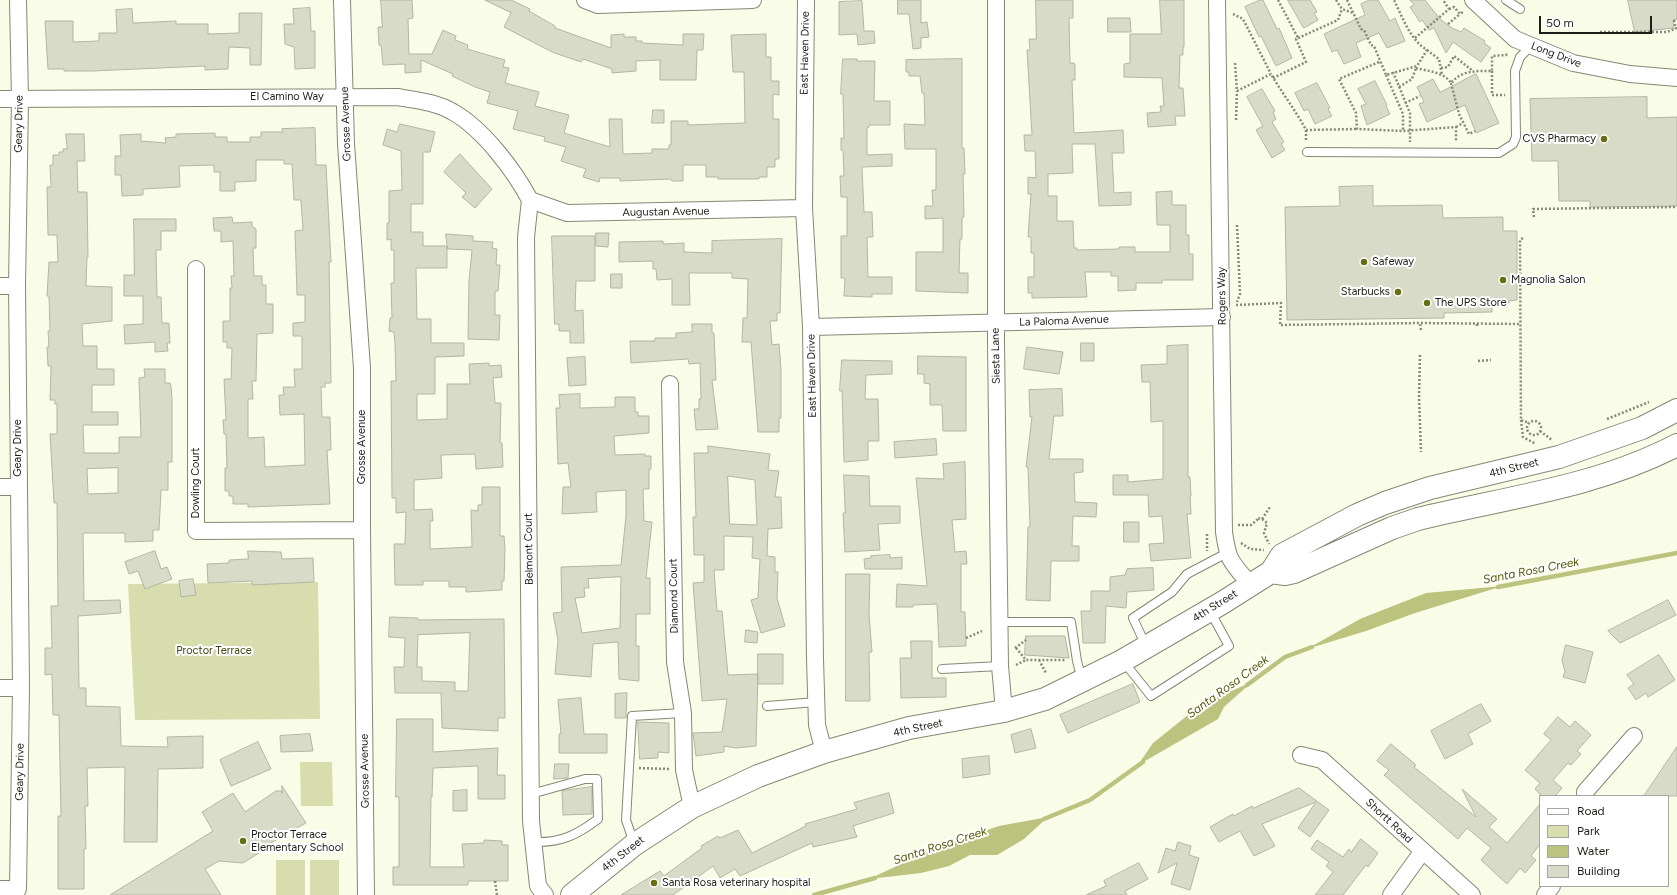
<!DOCTYPE html>
<html>
<head>
<meta charset="utf-8">
<style>
	body { margin:0 }
	#map { position:relative; width:1677px; height:895px; overflow:hidden; background:#f9fde8; font-family:Figtree,sans-serif }
	canvas { display:block }
	.legend { position:absolute; left:1539px; top:795px; width:130px; height:92px; box-sizing:border-box; background:#fff; border:1px solid #a5a5a2; margin:0; padding:5px 7px; list-style:none; font-size:12px; color:#1d1e17 }
	.legend li { display:flex; align-items:center; gap:8px; height:20px }
	.legend b { width:20px; border:1px solid #a5a5a2 }
	.scale { position:absolute; left:1539px; top:16px; width:113px; height:18px; box-sizing:border-box; border:2px solid #1d1e17; border-top:0; padding-left:5px; font-size:12px; line-height:14px; white-space:nowrap; color:#1d1e17; -webkit-text-stroke:3px #fff; paint-order:stroke }
</style>
</head>
<body>
<div id="map">
<canvas width="1677" height="895"></canvas>
<ul class="legend">
<li><b style="height:5px;background:#fff"></b>Road</li>
<li><b style="height:11px;background:#d7ddac"></b>Park</li>
<li><b style="height:11px;background:#bbc37e"></b>Water</li>
<li><b style="height:11px;background:#d8dbc7"></b>Building</li>
</ul>
<div class="scale">50 m</div>
</div>
<script>
const context = document.querySelector('canvas').getContext('2d');
context.lineJoin = 'round';
function paint(path, color) {
  context.fillStyle = color;
  context.fill(path, 'evenodd');
}
function stroke(path, color, width, dash) {
  context.strokeStyle = color;
  context.lineWidth = width;
  context.lineCap = dash ? 'butt' : 'round';
  context.setLineDash(dash || []);
  context.stroke(path);
}
function label(font, color, halo, rows, align = 'center') {
  context.font = font + ' Figtree,sans-serif';
  context.lineWidth = 4;
  context.setLineDash([]);
  context.textBaseline = 'middle';
  context.strokeStyle = halo;
  context.fillStyle = color;
  for (const [text, x, y, turn = 0] of rows) {
    context.save();
    context.translate(x, y);
    context.rotate((+turn || 0) * Math.PI / 180);
    context.textAlign = isNaN(turn) ? turn : align;
    if (halo) context.strokeText(text, 0, 0);
    context.fillText(text, 0, 0);
    context.restore();
  }
}
paint(new Path2D(`
	M318,582l2,137 -185,1 -7,-136z
	M300,762h32l1,44h-32z
	M276,860h29v35h-29z
	M310,860h29v35h-29z`), '#d7ddac');
paint(new Path2D(`
	M1503,586l-88,27 -49,18 -59,18 53,-30 66,-26z
	M1252,682l-28,25 -6,12 -80,46 15,-22 50,-40z
	M1048,817l-24,22 -27,16h-27l-21,11 -28,7 -52,6 73,-34 57,-19z`), '#bbc37e');
stroke(new Path2D(`
	M1498,587l179,-34
	M1247,685l38,-28 27,-10
	M1044,819l46,-19 53,-38
	M814,895l61,-17`), '#bbc37e', 4.5);
const building = new Path2D(`
	M381,0h31l1,18 -5,1 1,35h23l11,-24 13,6 -1,4 13,5 -1,4 38,11 -2,7 6,1 -4,15 34,9 -4,14 34,9 -5,18 46,14 -1,-28h13l1,35 29,-1v-4h17v-4h2v-24h17v4l57,-2 -1,-51h-11l-2,-37 35,-1v23h5v24h8v14l-6,-1v25h6v40h-4v8h-8v10h-8v2h-41v-2h-12v-12h-23v16h-11l-1,-2 -51,2v-3h-20l-1,4 -16,-5 3,-8 -25,-8 5,-14 -22,-6 1,-4 -32,-8 5,-18 -31,-8 3,-11 -15,-5 -23,-11 1,-2 -32,-14v12l-16,1v-9l-22,1 -2,-20h-2l-1,-18h4z
	M485,0h26l19,9 -1,2 26,15v2l56,20v-13l13,-1v3h12v4h6v2l41,2v-11h21l-1,16h-6l-1,30h-36v-20l-24,1v10l-24,2v-4l-29,-10 -2,3 -29,-10 -48,-25 7,-14z
	M898,0h23v23l6,-1 2,15 -8,1v10l-8,1 -4,-35h-11z
	M1036,0h37v18h-4l1,45h4l1,2v15h-3l2,53 49,-3 1,23h-12l2,40 17,-1v13l-32,1 -4,-62h-23l1,29 -25,1v22h9v25h16l1,27h3v2l42,-1v-2h16v5h35v-27h-13l-1,-33 16,-1v14h14v30h3v19h4v26h-31v3h-26v7l-18,1v-15h-7v-4h-26l2,25 -55,1v-5h-4v-16h6v-24h-3v-16h-3l3,-43h-3v-17l8,1 -1,-27h-10l-1,-16h8l-5,-85h3l-1,-11h7z
	M1160,0h24v47h-1v8h-3l-1,33h4l2,28h-10l1,9 -28,2 -1,-14 14,-1 -1,-6h4l-2,-28 -38,-1v-13l6,-1v-29h31z
	M1260,0h3l14,29 2,-1 13,30 -16,8 -15,-30 -2,1 -14,-30z
	M1288,0h22l7,12 -3,1 4,7 -14,8z
	M1370,0h8l12,21 5,-3 10,23 -18,7 -8,-15 -23,10 5,14 -17,7 -7,-14 -5,2 -8,-18 41,-19 -4,-11z
	M1410,0h15l15,19 12,9 9,4 3,-4 21,13 -1,2 7,5 -10,14 -28,-20 -7,11 -12,-25 -5,2 -7,-10 -2,2 -10,-15 4,-2z
	M1628,0h49v19l-4,1 1,8 -39,4z
	M862,1l2,30h10l1,12 -17,2 -1,-11 -18,1v-33z
	M310,8l1,23h4v37l-20,1 -1,-22 -9,-3 -1,-20h10l-1,-15z
	M132,9l1,14 43,-2v3h32v10l31,-1v-20h23l-1,52h-11v-17l-21,-1 -1,22 -23,1v-4l-113,5h-28v-2h-16l-3,-48h28v21l26,-1v-8h18l-1,-23z
	M1108,18h22l1,14h-23z
	M843,59h14v2h18l-1,40h16v24h-21v2l-2,1v27l25,-1v12l-30,1 2,45h8l1,25h-6l1,40h24v17h-20v3l-28,-1 1,-18h-4v-42h6v-39h-6l-1,-21h4l-1,-26h-2v-12h3l-1,-44h-2z
	M962,59v89h2l1,26h-2l1,43 -2,1v21h-2l-1,34h9v20l-52,-2v-39h27v-34l-18,1v-13h8l-1,-16h4v-41h-31l-1,-25 21,1 -1,-32h-2l-2,-17h-11v-4h-3v-12z
	M1476,74l23,49 -23,10 -11,-28 -38,17 -8,-18 5,-2 -7,-15 16,-8 7,13z
	M1375,81l12,24 -1,1 4,8 -23,11 -6,-19 5,-2 -8,-15z
	M1317,83l13,25 -2,1 4,7 -17,8 -7,-15 -4,2 -9,-18z
	M1262,89l13,22 -2,1 3,7 -4,3 12,20 -3,2 4,6 -13,8 -16,-28 7,-4 -16,-29z
	M1647,97v21l30,-1v89l-87,1v-6h-31l-1,-40h-26l-2,-62z
	M653,110h11v13h-12z
	M400,124l35,8 -5,20h-7v52h-12v28h12v14h24v22h-31l1,51h14v24h33v13l-29,1v37h-18v26l30,-1v-35h23l-1,-20 20,-1v3l12,-1 1,12 -9,1 2,25h6l-1,40h2l1,24 -27,2 -1,-15 -34,1 1,23 -28,2v30l18,-1 1,12h-3v28l42,-2 -1,-37 7,1v-6h4v-18h18v49h4l1,13 -1,32h-2v9l-36,2v-5h-17v-6h-26v4h-28l-1,-41h11l1,-32 -10,1v-15h-4l-1,-117h5l-1,-38 -1,-11 -5,-1 1,-13h2l-1,-35h3v-33h-3v-11l-4,1v-17h2v-32l13,-1 -1,-39 -18,-6 4,-16 10,3z
	M315,128l1,37h10l5,97h-2l2,121h-6v4h-4l1,30h8l1,33h-4l3,54 -82,3v-3h-15v-8h-4v-5h-4v-23h2l-1,-34h-2l-1,-14h3l-2,-41h7l1,-31h-5v-6h-4v-21h7v-33h2l-1,-12h3l-1,-35 -12,1v-11h-7l-1,-13 19,-1 1,6 19,-1v4l4,3v19h-3l1,28h8v9h4v19h7v29l-16,1 -1,47h-4l1,18h-5v39l16,-1 1,30 40,-2 -1,-51 -24,1 -1,-20h5l-1,-8h12l-1,-18h8v-33h-9v-13l12,-1v-27h-8l-2,-64 8,-1 -2,-30h-7l-2,-36h-8v-4h-28v21l-21,1v9h-15v-19h-6v-7l-35,1 1,21 -37,2v6l-21,1 -1,-21h-6v-19h6l-1,-21 21,-1v7l25,2 -1,-5 11,-1v-3l39,-1v4h12v5h23v-5h11v-5h22l-1,-3z
	M66,134h18l1,27h-8l1,31h9l1,65h-1l-1,29 26,1v34l-30,3 1,22h14v23h17v16h-22v27h26v13h-35l1,28h35v-16h22l-2,-59 6,-1 -1,-8h21v14h5l1,3 1,13v63h-4v28h-7l-2,40h-6v11l-28,1v-9h-42l1,68 36,-1 1,13 -43,3 1,72h7v18l34,1 1,39 47,1 -1,-10 36,-1v32l-45,1 -1,73h-33l1,-75 -38,1 1,38h-3l1,43h-2v40h-26v-73h3l-2,-101h-6l-1,-41 -7,1v-27h7l-1,-42h7l-1,-103h-3l-4,-69h7v-30h-2v-4h-5l1,-34h-3l-1,-19h2l-1,-16h2l-1,-35h-2l2,-34h9l-1,-27h-9l-1,-48h4l-1,-22h3v-10h6v-3h4v-3h4zM118,468v25l-30,1 -1,-25z
	M460,154l32,35 -17,19 -13,-11 4,-4 -22,-21z
	M1373,186v20l69,-1 1,13 60,-1v14h14v69l-8,1v2h-17v9l-48,1v5l-157,2 -2,-113 55,-1 -1,-19z
	M134,219h42v12h-15v19h-5l1,47h4l1,26h7l1,20h-3l1,8 -13,1v-10l-30,2 -1,-19 19,-1v-28h-19v-21h10z
	M596,233h13l-1,14 -12,-1z
	M446,234l27,2v5l20,1 -1,6 5,1 -1,16h4l-2,26h-3v24h5l-1,25 -31,-1 1,-58 3,-31 -24,-1z
	M552,236h43v45h-19l-1,30 8,-1 1,33h-14v-12h-11v-7h-4z
	M782,239l-2,74h-3v8h-7l2,24 7,-1 2,25v49h-2v14h-21l-7,-90h-9l1,-24h4l1,-39 -16,-1v-5h-43l1,32h-18v-26l-15,1 -1,-11h-3v-8l-34,1v-20l44,-1v3l21,-1v9l28,1v-12z
	M611,274h11v14h-11z
	M692,324h20v9h2l2,47h-4l6,49 -22,1 -2,-21h5v-10h2l-1,-36 -11,1 -1,-5 -57,4 -1,-22h25v-3h21v-5l16,-1z
	M1081,343h13v18h-13z
	M1188,345v132h2l1,19h-1l1,18h-4l4,44 -40,3 -2,-17 15,-1 -2,-27 -13,1 -1,-22h-35v-20h15v7l35,-3v-58l-12,1 -1,-40h-8l-1,-17 26,-1v-18z
	M1027,347l36,5 -4,22 -35,-5z
	M918,356l48,1v74h-23l-1,-26h-12v-21l-6,-1v-9h-6z
	M585,357l1,28 -17,1 -2,-28z
	M842,360l50,1v13l-26,1 -1,24h13l1,42h-11v19l-24,2 -2,-71h-2z
	M1062,389l1,27h-9l-5,43h34v13l-9,1 1,29 22,1 -1,14 -23,-1 -1,30h7v15h-28l-1,40 -24,-1 2,-73h2l-2,-60h-2l6,-50h-2l-1,-27z
	M580,394v14l35,-1v-10h20v15h3v4h11v17l-35,3 1,19 30,-1v2h6v13h-2v20h-6l1,32 8,1 -6,56h4v36h-14v32h3v35l-20,-2 -1,-37 -25,2 -2,33 -36,-3 3,-34 -5,-27 9,-1 -1,-45 60,-2 5,-49v-26l-30,2 1,20 -35,2 1,-27h8l-3,-24 -10,1 -2,-56h4l-1,-13zM621,577l-1,51 -38,5 -7,-35 10,-1 -1,-9h5l-1,-9z
	M936,439l1,16 -42,3 -1,-16z
	M708,446l62,8 -2,16 11,1 -4,26h6l1,31 -14,1 -1,27 8,1v15h3l-1,26 8,28 -24,7 -10,-33 7,-2 2,-39 -8,-1 1,-21 -29,-1v34h-10l3,41h5l6,64 30,-1 -2,72 -20,2 -12,-2v6l-28,4 -3,-23 29,-1 5,-33 -25,2 -9,-118 11,-1v-27h-10l-1,-38h3l-2,-64h14zM728,476l27,4 2,45 -27,-1z
	M965,462l1,57 -14,1 3,32 11,-1 1,13h-6v48h4l1,34 -27,1 -2,-43 -24,1v2h-17l1,-23 30,2 -11,-108 28,1 -1,-15z
	M844,475l25,1 1,30h30v17l-22,1 2,26 -35,2 -2,-39h2z
	M1124,522h15v20h-15z
	M155,551l6,18 6,-2 5,12 -27,10 -7,-18 -9,3 -4,-12z
	M248,551l33,1 1,7 31,-1 1,24 -62,3v-4l-44,2 -1,-19 22,-1v-3l19,-1z
	M890,555v3l12,-1v12h-37l-1,-10 7,-1v-2z
	M1153,568l1,22 -27,2 -1,16 -20,-2 -1,37h-22l-2,-32h10v-20h19v-14l15,-2 2,-6z
	M846,574h24l-1,40 3,38h-3l1,49h-24z
	M193,579l3,16 -15,2 -2,-16z
	M1668,600l8,15 -56,28 -12,-12z
	M390,617l28,1v2l86,-1 1,99h-7v13l-56,-3 -1,-35h-46l-1,-26h10l1,-29 -16,-1zM470,633l-2,58h-13v-9l-33,-1v-14h-5l1,-32z
	M746,630l12,2 -1,11 -12,-1z
	M1026,636h39l4,22 -44,-3z
	M911,641h21v37h14v19l-45,1 -1,-40h11z
	M1566,645l27,7 -8,31 -22,-6 2,-6 -3,-10z
	M758,654h25v30h-25z
	M1659,655l16,25 -27,17 -2,-4 -10,7 -8,-12 6,-4 -7,-9z
	M1133,684l7,18 -72,31 -8,-18z
	M627,693l-1,25h-11v-24z
	M581,698l3,36h23v19h-48v-19h2l-3,-34z
	M1481,704l10,17 -23,13 5,10 -28,15 -14,-28z
	M1558,717l12,10 5,-6 16,14 -14,16 4,3 -10,11 -3,-2 -15,17 9,8 -7,8h-13l-7,-7 5,-6 -15,-13 26,-30 -7,-6z
	M397,719h36v33l65,-4 -1,27h8v24h-27v-33l-45,2 -1,29h-1l-1,70h34l-2,-23 22,-1v-3l18,1v4h6v36h-40v4h-75v-18h6v-70h-3z
	M638,722l31,1v30l-11,-1v6l-18,1z
	M1031,729l5,19 -21,5 -4,-18z
	M310,734l3,17 -32,1 -1,-16z
	M258,742l13,27 -40,17 -11,-26z
	M1391,744l25,21 -2,2 62,50 -14,-28 35,30 -8,8 18,16 33,-39v40l-9,12 5,4 -11,13 -5,-5 -13,16 -26,-24 10,-12 -24,-20 -9,11 -74,-64 5,-5 -12,-9z
	M1677,747v49h-33z
	M989,756l1,18 -27,4 -1,-19z
	M555,764h14l-1,14 -14,1z
	M282,786l24,37 -37,21 1,2 -27,17 -24,-2 -14,8 16,26h-111l103,-64 -11,-19 31,-19 12,19 31,-21h6v2z
	M592,787v27l-29,1 -1,-24z
	M1299,788l30,22 -19,27 -12,-9 18,-26 -54,22 13,22 -21,10 -14,-25 -21,11 -9,-15 23,-13 1,2 18,-10 1,2z
	M467,790v21h-14v-20z
	M889,793l5,20 -41,13 4,11 -44,10 -1,-4 -72,33 -5,-7 -15,9 -7,-12 -40,29h-52l39,-24 4,5 38,-28 -1,-2 17,-10 2,2 18,-8 14,23 54,-27 -1,-2 52,-15 -3,-6z
	M1361,839l17,14 -10,14 -2,-2 -23,30h-28l18,-23 -7,-6 3,-4 -18,-13 6,-9 26,17 6,-8 2,3z
	M1178,842l13,4 -2,9 10,3 -9,32 -19,-6 6,-21 -19,10 8,-25 9,3z
	M1139,863l9,16 -23,12 2,4h-41l20,-9 -2,-5z`);
paint(building, '#d8dbc7');
stroke(building, '#b3b6a2', 1);
const service = new Path2D(`
	M1506,0l14,9
	M1307,152l192,1 14,-9 3,-7 -1,-66 5,-14 11,-11
	M1001,622h70l6,39 5,19
	M1146,646l-13,-28 39,-26 15,-18 40,-21
	M1123,661l28,35 78,-50 -19,-35
	M942,669l58,-3
	M767,706l49,-4
	M531,794l54,-15h12l1,40c-21,16 -37,24 -65,23
	M634,843l-8,-23 6,-104 51,-3`);
const minor = new Path2D(`
	M342,0l4,144 16,224v162l4,365
	M585,0l13,5 155,-5
	M806,0l-2,208 7,119 4,332 2,66 7,27
	M996,0v341l4,325 4,45
	M1217,0l7,532c4,29 7,30 26,52
	M1473,0l42,39 58,24 57,11 47,4
	M0,99l397,-2c18,3 40,5 56,15 30,17 61,58 77,88
	M530,200l-4,37 5,584 7,65 7,9
	M530,200l37,13 237,-5
	M196,269v262l166,-1
	M0,286h17
	M811,327l411,-10
	M670,384l5,278 8,51 1,57 8,37
	M0,487h18
	M0,688h21
	M1301,755l21,5 150,135
	M1585,796v-4l49,-56
	M0,889h18
	M15,895l3,-6 3,-201 -4,-402 3,-187 -2,-99
	M1391,895l31,-43
	M1545,895l7,-9`);
const secondary = new Path2D(`
	M1271,572l14,2 9,-2 98,-44 26,-9c86,-21 179,-32 259,-74
	M572,895l63,-51 57,-37 66,-31 66,-24 85,-24 95,-17 41,-12 77,-38 100,-58 49,-31 11,-17 75,-40 28,-12 45,-15 129,-31 83,-29 35,-18`);
stroke(service, '#858875', 10);
stroke(minor, '#858875', 18);
stroke(secondary, '#858875', 24);
stroke(new Path2D(`
	M1278,0l20,38
	M1336,0l6,9 11,4
	M1347,0l14,29 3,1 7,15 3,1 12,29 31,-9 10,-16c-17,-10 -25,-34 -33,-50
	M1449,9l5,-2 6,7 4,-3
	M1233,14l10,5 28,55
	M1674,20l2,9
	M1448,24l12,-10
	M1600,32h67l10,-4
	M1415,38l34,-29 -6,-9
	M1427,50l12,9 3,16
	M1379,62l-40,17 17,34 1,16 46,2
	M1235,63l2,28 34,-17c11,19 25,37 35,56l51,-1
	M1416,68c11,3 28,4 35,15 11,-13 25,-12 41,-12v-15l14,-1 2,-3
	M1441,68l7,-1 6,-11 19,15
	M1492,71v24h13
	M1393,72l17,41v29
	M1386,75l17,39v17l53,-4v14
	M1273,78l33,-16 -10,-23 42,-19 4,-11
	M1451,83l8,31 10,20 6,-3
	M1399,87l13,-8 4,-11
	M1405,103l15,-7
	M1236,120l1,-29
	M1456,127l7,-4
	M1306,130v12
	M1534,217l-1,-8 144,-2
	M1237,225l3,69 -3,8
	M1523,238l-3,2 1,180 8,3
	M1236,305l45,-2 -1,22 140,-2
	M1477,324v4
	M1421,330l-1,-7 101,1
	M1420,355l-1,42 2,55
	M1478,361l13,-1
	M1607,419l42,-17
	M1521,420l2,17 13,7
	M1527 428a7 7 0 1 1 14 0a7 7 0 1 1-14 0Z
	M1540,431l12,9
	M1262,519l8,-12
	M1238,525h13l6,-5v-2l5,1 5,4 -3,10 5,11
	M1207,534v17
	M1241,543l9,6 14,1
	M966,638l16,-7
	M1015,648l11,-8
	M1016,648l10,12h39
	M1039,660l7,13
	M1016,665l10,-5
	M639,768l31,1
	M495,881l2,14`), '#87897b', 2.5, [2, 2]);
stroke(service, '#fff', 8);
stroke(minor, '#fff', 16);
stroke(secondary, '#fff', 22);
for (const [x, y, r, color] of [
	[1604,139,4,"#676e14"],
	[1364,262,4,"#676e14"],
	[1503,280,4,"#676e14"],
	[1398,292,4,"#676e14"],
	[1427,303,4,"#676e14"],
	[243,841,4,"#676e14"],
	[654,883,4,"#676e14"]
]) {
  const dot = new Path2D();
  dot.arc(x, y, r, 0, 2 * Math.PI);
  context.fillStyle = color;
  context.fill(dot);
  stroke(dot, '#fff', 1.5);
}
label('11px', '#1d1e17', '#fff', [
	["East Haven Drive",805,53,-89],
	["Long Drive",1556,55,21],
	["El Camino Way",287,97],
	["Geary Drive",19,124,-89],
	["Grosse Avenue",346,124,-92],
	["Augustan Avenue",666,212,-1],
	["Rogers Way",1222,296,-91],
	["La Paloma Avenue",1064,321,-2],
	["Siesta Lane",996,356,-91],
	["East Haven Drive",812,376,-91],
	["Grosse Avenue",362,447,-90],
	["Geary Drive",18,448,-90],
	["4th Street",1514,468,-14],
	["Dowling Court",196,483,-90],
	["Belmont Court",529,549,-91],
	["Diamond Court",674,596,-91],
	["4th Street",1215,606,-32],
	["4th Street",918,728,-12],
	["Grosse Avenue",365,771,-91],
	["Geary Drive",20,772,-89],
	["Shortt Road",1389,821,43],
	["4th Street",623,854,-38]
]);
label('11px', '#1d1e17', '#fff', [
	["CVS Pharmacy",1596,139,"right"],
	["Safeway",1372,262],
	["Magnolia Salon",1511,280],
	["Starbucks",1390,292,"right"],
	["The UPS Store",1435,303],
	["Proctor Terrace",251,835],
	["Elementary School",251,848],
	["Santa Rosa veterinary hospital",662,883]
], 'left');
label('11px', '#424613', '#fff', [
	["Proctor Terrace",214,651]
]);
label('italic 12px', '#535806', '#fff', [
	["Santa Rosa Creek",1531,571,-11],
	["Santa Rosa Creek",1228,687,-36],
	["Santa Rosa Creek",940,846,-18]
]);
</script>
</body>
</html>
